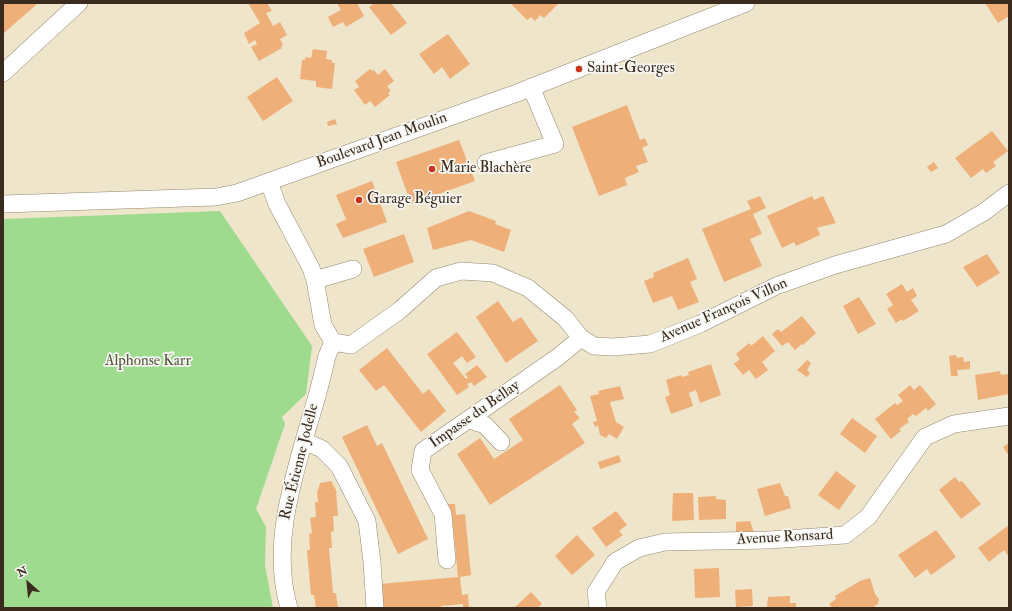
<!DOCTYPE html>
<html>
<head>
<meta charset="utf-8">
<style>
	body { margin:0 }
	#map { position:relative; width:1012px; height:611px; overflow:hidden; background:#eee5cb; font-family:"IM FELL Double Pica",serif }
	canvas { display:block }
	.frame { position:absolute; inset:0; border:4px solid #3b2a1e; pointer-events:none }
	.north { position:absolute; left:8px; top:563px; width:40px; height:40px; -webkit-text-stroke:3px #f6f6f2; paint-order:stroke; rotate:333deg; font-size:11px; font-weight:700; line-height:16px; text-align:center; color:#3b2a1e }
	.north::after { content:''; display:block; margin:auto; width:14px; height:18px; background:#3b2a1e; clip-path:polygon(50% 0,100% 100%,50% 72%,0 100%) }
</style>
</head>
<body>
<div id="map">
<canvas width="1012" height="611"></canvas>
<div class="frame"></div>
<div class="north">N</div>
</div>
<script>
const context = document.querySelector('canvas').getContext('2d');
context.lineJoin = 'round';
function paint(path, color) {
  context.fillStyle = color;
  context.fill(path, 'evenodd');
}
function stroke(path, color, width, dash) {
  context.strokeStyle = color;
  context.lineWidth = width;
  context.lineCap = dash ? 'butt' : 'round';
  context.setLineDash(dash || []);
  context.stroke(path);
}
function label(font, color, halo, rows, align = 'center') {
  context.font = font + ' "IM FELL Double Pica",serif';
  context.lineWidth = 3.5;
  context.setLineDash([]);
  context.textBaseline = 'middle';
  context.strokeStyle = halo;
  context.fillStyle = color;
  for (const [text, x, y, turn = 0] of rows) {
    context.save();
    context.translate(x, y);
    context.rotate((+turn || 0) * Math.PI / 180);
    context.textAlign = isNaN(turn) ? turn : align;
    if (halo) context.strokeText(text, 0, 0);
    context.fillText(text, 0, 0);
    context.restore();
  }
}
paint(new Path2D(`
	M220,211l92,135 -6,48 -24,23 3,7 -29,85 10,18 -1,38 8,43h-270v-389z`), '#9fdb8f');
paint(new Path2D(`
	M3,3h35l-35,31z
	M248,3h19l5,8 -6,2 7,13 7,-4 7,13 -7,4 3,6 -2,1 1,2 -23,13 -8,-14 6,-3 -2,-4 -6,4 -5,-11 16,-10z
	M337,3h20l7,13 -18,11 -3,-5 -10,5 -5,-10 13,-7z
	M375,3h16l16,20 -16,12 -22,-28z
	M510,3h49l-15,15 -4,-3 -5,6 -4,-4 -4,3z
	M985,3h24v13l-11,7z
	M448,34l22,30 -20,15 -8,-12 -8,7 -15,-20z
	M313,49l14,2 -1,8 6,1v3h3l-3,26 -16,-2v-6l-16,-2 2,-19h3v-3l6,1z
	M370,69l2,2 2,-1 4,5 7,-6 9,12 -7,5 4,5 -3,2 2,2 -15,12 -5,-6 -5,4 -11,-15 5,-3 -4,-6z
	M277,77l16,24 -30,20 -16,-24z
	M627,105l13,35 5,-2 3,7 -6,3 6,14 -12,4 3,6 -14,6 2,7 -28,11 -27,-69z
	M335,119l2,5 -9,2 -1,-4z
	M992,131l16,20 -15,11 3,4 -10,7 -3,-4 -12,9 -16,-20z
	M459,140l16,41 -64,23 -15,-42z
	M934,162l4,6 -7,4 -4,-5z
	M372,181l15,41 -44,16 -7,-14 15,-7 -5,2 -10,-24z
	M760,196l6,12 -13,6 9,20 -12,5 12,27 -38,16 -22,-53 49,-20 -4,-8z
	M812,196l2,4 9,-4 13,27 -20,5 2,1 2,6 -24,11 -2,-4 -12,6 -15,-32z
	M469,211l27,10 -1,3 16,6 -7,22 -33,-12 -38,10 -6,-22z
	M404,234l10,28 -40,15 -11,-28z
	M987,254l13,19 -23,14 -14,-20z
	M688,258l9,21 -7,3 9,20 -21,8 -6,-14 -19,7 -9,-22 10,-4 -1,-4z
	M902,284l5,8 6,-4 4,8 -6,4 8,11 -16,10 -1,-2 -6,4 -9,-14 6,-4 -7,-11z
	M859,297l17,27 -18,10 -15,-28z
	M498,301l15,21 8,-5 17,24 -32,22 -30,-46z
	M802,316l14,17 -13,12 -1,-1 -7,6 -7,-8 -6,4 -10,-12 6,-5 3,3z
	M457,332l19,25 -9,6 -5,-7 -9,7 13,16 2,-1 -3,-4 12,-9 10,12 -13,9 -3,-4 -4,2 2,3 -12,8 -30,-41z
	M763,336l12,15 -13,11 6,8 -12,9 -7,-9 -6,5 -9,-11 6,-5 -4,-5 13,-11 2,3z
	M387,348l36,46 6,-5 17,22 -25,21 -37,-47 -8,6 -17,-21z
	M956,355l1,3 6,-1 1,5 6,-1v8l-13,1 1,6h-7l-2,-20z
	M807,360l4,3 -4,7 3,3 -3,4 -10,-7z
	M711,364l10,31 -21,8 -4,-13 -7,3 4,13 -22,8 -6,-17 5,-2 -4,-15 15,-5 1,2 7,-2 -1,-3z
	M1000,371l1,4 8,-1v20l-31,6 -3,-25z
	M560,385l17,25 -3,2 6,6 -8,6 13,19 -95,62 -33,-51 23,-16 14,21 29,-19 -14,-21z
	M910,385l4,5 6,-5 16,19 -8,7 -2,-3 -10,8 -3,-2 -6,5 2,3 -10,7 2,2 -10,8 -16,-20 20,-16 2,2 6,-4 -5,-6z
	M620,386l4,13 -14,3 6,20 8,5 -7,12 -8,-5 -3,4 -6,-3 -2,-9 -3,1 -2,-5 4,-1 -7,-25 9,-2 -1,-3z
	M852,418l25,18 -12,17 -25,-19z
	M367,425l10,21 5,-3 46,96 -30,15 -56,-117z
	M1009,443v13l-6,-9z
	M619,455l2,7 -21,7 -2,-7z
	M836,471l20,15 -17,24 -21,-15z
	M955,477l4,5 3,-1 19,23 -20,15 -22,-29z
	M331,481l5,9 2,26h-5l1,15 -3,1 1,16h-3l4,45h3l2,15h-22l-2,-13h-3l-4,-45h3l-1,-16 3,-1 -2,-15 6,-1 -1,-15h3l-1,-9 3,-10z
	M780,483l5,13h3l3,12 -26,8 -8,-27z
	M673,493h20l1,27 -22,1z
	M716,496v3l10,1v19l-27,1 -1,-23z
	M448,504h7l1,11 9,-1 6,61 -11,2 2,18 6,-1 1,14h-6v-4l-22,2v2h-59l-2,-24 78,-7 -6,-61h-3z
	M616,511l11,14 -8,6 4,4 -17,12 -14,-19z
	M750,521l4,11 -18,1v-11z
	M1009,525v32l-5,-7 -15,12 -11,-14z
	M936,530l20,27 -25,18 -4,-6 -12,9 -17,-23z
	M577,535l18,20 -23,20 -17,-19z
	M719,568l1,29 -25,1 -1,-29z
	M870,578l5,16 4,5 -1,5 -6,4h-40l-3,-4 7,-5 -1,-3 25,-15z
	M752,589l1,17 -17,1 -1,-17z
	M531,592l11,12 -5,4h-23z
	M790,596v7h6v5h-29l1,-11z`), '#efaf79');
const minor = new Path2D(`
	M3,73l76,-70
	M486,163l69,-19 -24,-57
	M269,182l8,22 34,64 4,12 8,45 10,17 18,3 49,-35 36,-32 25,-7 32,2 35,15 38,31 15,19 13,8 19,1 37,-3 50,-20 76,-38 59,-21 111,-31 38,-22 25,-19
	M3,204l213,-7 21,-4 280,-100 229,-90
	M315,280l38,-11
	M469,420l16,5 16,17
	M304,441l18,8 17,17 28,55 5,41 3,46
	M447,560l-4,-46 -23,-44 3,-19 135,-94 23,-19
	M289,608c-18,-61 3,-126 20,-185 7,-22 13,-45 18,-67l6,-14
	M598,608l-2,-16 19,-30 24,-14 26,-6 104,-2 76,-5 23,-18 57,-80 29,-13 55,-8`);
stroke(minor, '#948874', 18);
stroke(minor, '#fff', 17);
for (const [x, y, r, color] of [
	[579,69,4,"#c8321e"],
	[432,169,4,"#c8321e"],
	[359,200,4,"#c8321e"]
]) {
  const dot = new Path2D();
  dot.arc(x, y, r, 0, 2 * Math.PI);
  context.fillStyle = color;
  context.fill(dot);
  stroke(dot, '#f6f6f2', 1.5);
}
label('15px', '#3b2a1e', '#f6f6f2', [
	["Saint-Georges",587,69],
	["Marie Blachère",440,169],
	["Garage Béguier",367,200]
], 'left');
label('15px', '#3b2a1e', '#f6f6f2', [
	["Boulevard Jean Moulin",382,141,-20],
	["Avenue François Villon",724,311,-24],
	["Impasse du Bellay",475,415,-35],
	["Rue Étienne Jodelle",300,462,-76],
	["Avenue Ronsard",785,538,-3]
]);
label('15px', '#54563a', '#f6f6f2', [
	["Alphonse Karr",148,362]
]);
</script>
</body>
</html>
